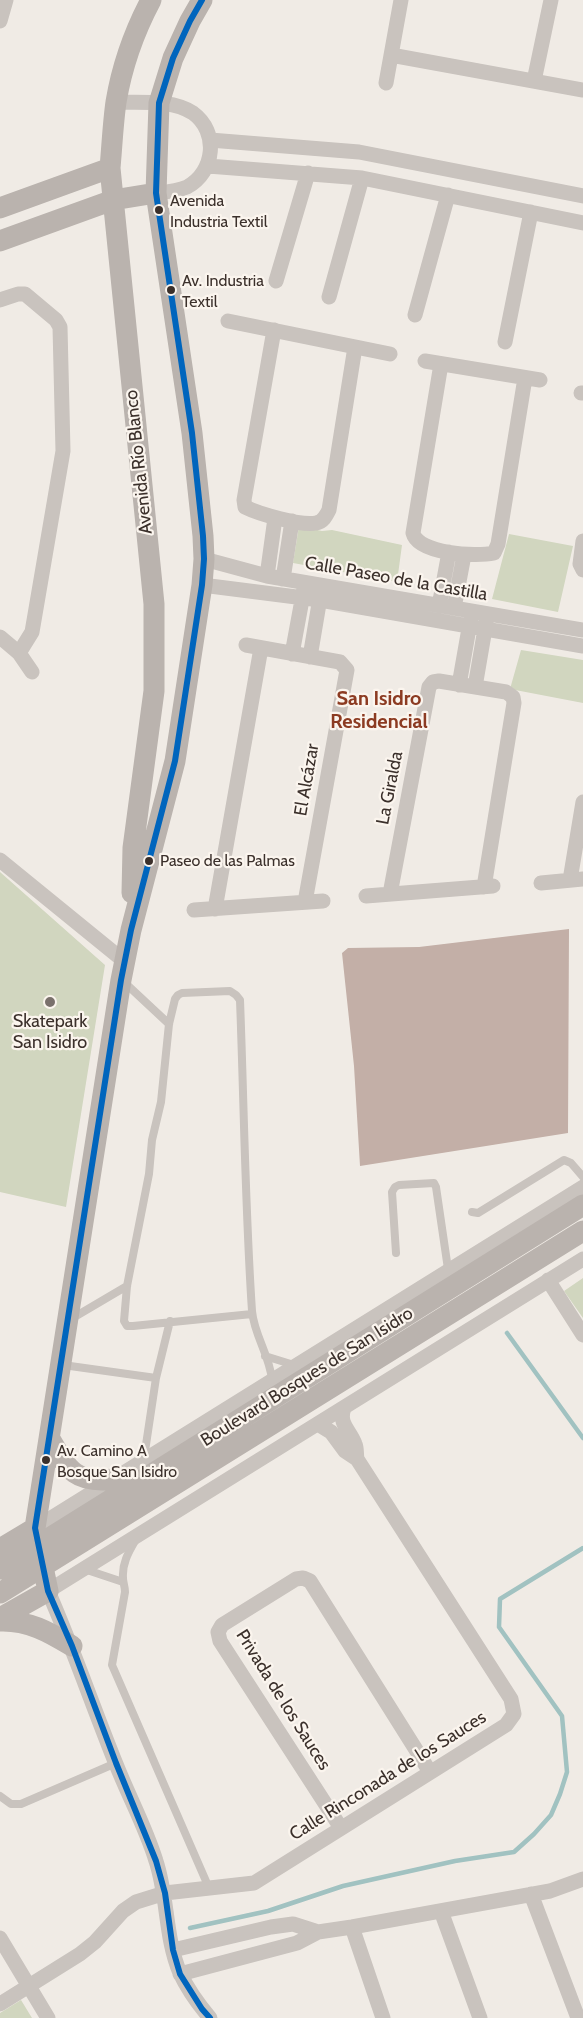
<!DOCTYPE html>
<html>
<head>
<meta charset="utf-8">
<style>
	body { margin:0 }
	canvas { display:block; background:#f0ebe5 }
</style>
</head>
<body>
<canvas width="583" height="2018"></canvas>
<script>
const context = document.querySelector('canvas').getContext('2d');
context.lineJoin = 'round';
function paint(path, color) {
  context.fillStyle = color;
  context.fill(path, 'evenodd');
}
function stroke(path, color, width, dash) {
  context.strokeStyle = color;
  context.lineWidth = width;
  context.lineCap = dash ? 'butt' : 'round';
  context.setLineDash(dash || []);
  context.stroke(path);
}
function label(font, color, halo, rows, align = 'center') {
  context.font = font + ' Cabin,sans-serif';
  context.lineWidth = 4.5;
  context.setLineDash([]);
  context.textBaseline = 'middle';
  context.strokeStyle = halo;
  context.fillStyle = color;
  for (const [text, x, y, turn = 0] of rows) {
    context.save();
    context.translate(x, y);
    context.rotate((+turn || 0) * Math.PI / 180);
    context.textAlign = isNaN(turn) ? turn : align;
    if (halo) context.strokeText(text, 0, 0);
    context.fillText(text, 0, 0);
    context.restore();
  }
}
paint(new Path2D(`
	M299,526l23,5 10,-1 70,15 -5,37 -104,-19z
	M509,534l64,12 -15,66 -66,-13z
	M521,650l62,10v43l-73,-14z
	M0,872l105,93 -39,242 -66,-15z
	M583,1278v40l-19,-27z
	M21,2000l11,18h-32v-5z`), '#d1d6bf');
stroke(new Path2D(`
	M507,1333l76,105
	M190,1928l78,-17 75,-25 112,-25 59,-9 20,-18 17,-19 9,-21 7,-22 -5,-56 -63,-89 1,-28 83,-51`), '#a1c2c1', 4.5);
paint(new Path2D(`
	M569,929l-1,204 -208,33 -6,-100 -12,-113 6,-5 71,-1z`), '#c3afa7');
stroke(new Path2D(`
	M124,982l45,42
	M472,1212l6,1 86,-53 7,3 12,14
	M396,1253l-4,-61 3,-5 4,-2 35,-2 2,4 12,82
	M252,1314l-119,12h-6l-3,-5 3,-35 22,-112 3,-34 9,-38 8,-78 6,-25 3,-4 4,-2 48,-2 6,4 4,5c4,104 5,207 12,311 2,24 18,45 20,69
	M71,1319l56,-33
	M265,1356l29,9
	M63,1365l93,13
	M144,1458l12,-80 14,-57
	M135,1541c-7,12 -13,23 -12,37 0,5 2,8 2,14l-13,73 97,223
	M84,1569l39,13
	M0,1796l11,8h10l95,-41`), '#c9c3be', 8);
stroke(new Path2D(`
	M0,21l6,-21
	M391,55l192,35
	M534,81l17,-81
	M386,83l15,-83
	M116,102c24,1 56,-3 77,11 26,19 22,59 -6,74 -9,4 -21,5 -31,6
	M210,140l149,12 224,44
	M208,166l154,12 221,45
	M276,281l32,-108
	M329,297l33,-119
	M0,300l18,-6h7l31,26 4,7 3,124 -31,181 -13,21
	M415,315l33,-120
	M228,321l162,33
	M274,330l-30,170 1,7c14,7 56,19 71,16 7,-1 10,-7 13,-13l26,-163
	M505,342l26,-130
	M425,361l115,19
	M441,364l-28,169c5,21 63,24 81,20l4,-9 27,-166
	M581,393h2
	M583,541l-3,23 3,6
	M204,559l63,17 316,54
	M267,576l8,-58
	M283,579l9,-58
	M202,585l118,15 263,46
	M439,606l10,-54
	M454,608l10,-53
	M0,637l19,16 13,19
	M246,645l94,17 7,8 -42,232
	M292,654l12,-65
	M310,657l11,-65
	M459,685l12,-68
	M475,687l12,-70
	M0,860l124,101
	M570,880l13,-78
	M541,883l42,-4
	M390,894l39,-207 4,-5 6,-1 67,11 7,5 1,6 -30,184
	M366,896l127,-10
	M215,909l46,-261
	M194,910l129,-9
	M548,1280l35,55
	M344,1408c-6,16 6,22 11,36 2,4 1,10 2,15
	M35,1528l548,-341
	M341,1828l-121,-187 -2,-9 4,-7 74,-46 7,-1 7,3 120,191
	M531,1894l47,124
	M441,1911l39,107
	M352,1927l31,91
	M0,1938l48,80
	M173,1950l98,-23 22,-3 25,8
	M180,1974l117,-31 21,-11 34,-5 198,-36 33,-12
	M0,2004l80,-50 15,-12 28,-31 13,-9 29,-9 89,-10 252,-158 8,-11 -3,-15 -154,-240 -12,-8 -14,-19 -13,-8
	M210,2018c-11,-13 -23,-30 -30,-45 -15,-35 -12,-76 -24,-112 -10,-33 -27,-64 -40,-97 -23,-57 -43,-116 -68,-173l535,-332`), '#c9c3be', 15);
stroke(new Path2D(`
	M0,208l110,-40
	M0,241l113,-41 43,-7
	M132,893l1,-45 21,-157v-87l-44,-436c2,-22 3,-45 6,-66 6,-36 18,-70 35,-102
	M50,1439c18,31 25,45 65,40
	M0,1549l35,-21
	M0,1569l583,-364
	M0,1593l583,-362
	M0,1618l48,-27 -13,-63 86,-548 10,-50 44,-169 27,-176 2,-26 -1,-23 -11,-103 -36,-240 3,-90 14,-45 17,-37 12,-21
	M0,1621c28,-1 49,11 72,25`), '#bab3ae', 21);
stroke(new Path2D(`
	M202,0l-12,21 -17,37 -14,45 -3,90 36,240 11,103 1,23 -2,26 -27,176 -44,169 -10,50 -86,548 13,63 24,55 44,117 40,98 9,32 8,57 7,24 22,35 8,9`), '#0065bd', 6);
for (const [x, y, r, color] of [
	[159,210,5,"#3b302b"],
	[171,290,5,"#3b302b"],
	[149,861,5,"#3b302b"],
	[50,1002,6,"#7a716c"],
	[46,1460,5,"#3b302b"]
]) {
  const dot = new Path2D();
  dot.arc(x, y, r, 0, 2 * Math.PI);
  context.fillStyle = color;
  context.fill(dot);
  stroke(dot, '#fbf5ee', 2);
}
label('16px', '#3b302b', '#fbf5ee', [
	["Avenida",170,201],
	["Industria Textil",170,222],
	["Av. Industria",182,281],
	["Textil",182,302],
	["Paseo de las Palmas",160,861],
	["Av. Camino A",57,1451],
	["Bosque San Isidro",57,1472]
], 'left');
label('18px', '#3b302b', '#fbf5ee', [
	["Avenida Río Blanco",139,462,-96],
	["Calle Paseo de la Castilla",396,579,10],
	["El Alcázar",307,780,-80],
	["La Giralda",390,788,-79],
	["Boulevard Bosques de San Isidro",307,1377,-32],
	["Privada de los Sauces",283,1700,58],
	["Calle Rinconada de los Sauces",388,1776,-32]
]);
label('18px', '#3b302b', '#fbf5ee', [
	["Skatepark",50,1022],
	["San Isidro",50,1043]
]);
label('bold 20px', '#8c3b22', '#fbf5ee', [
	["San Isidro",379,699],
	["Residencial",379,722]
]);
</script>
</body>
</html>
